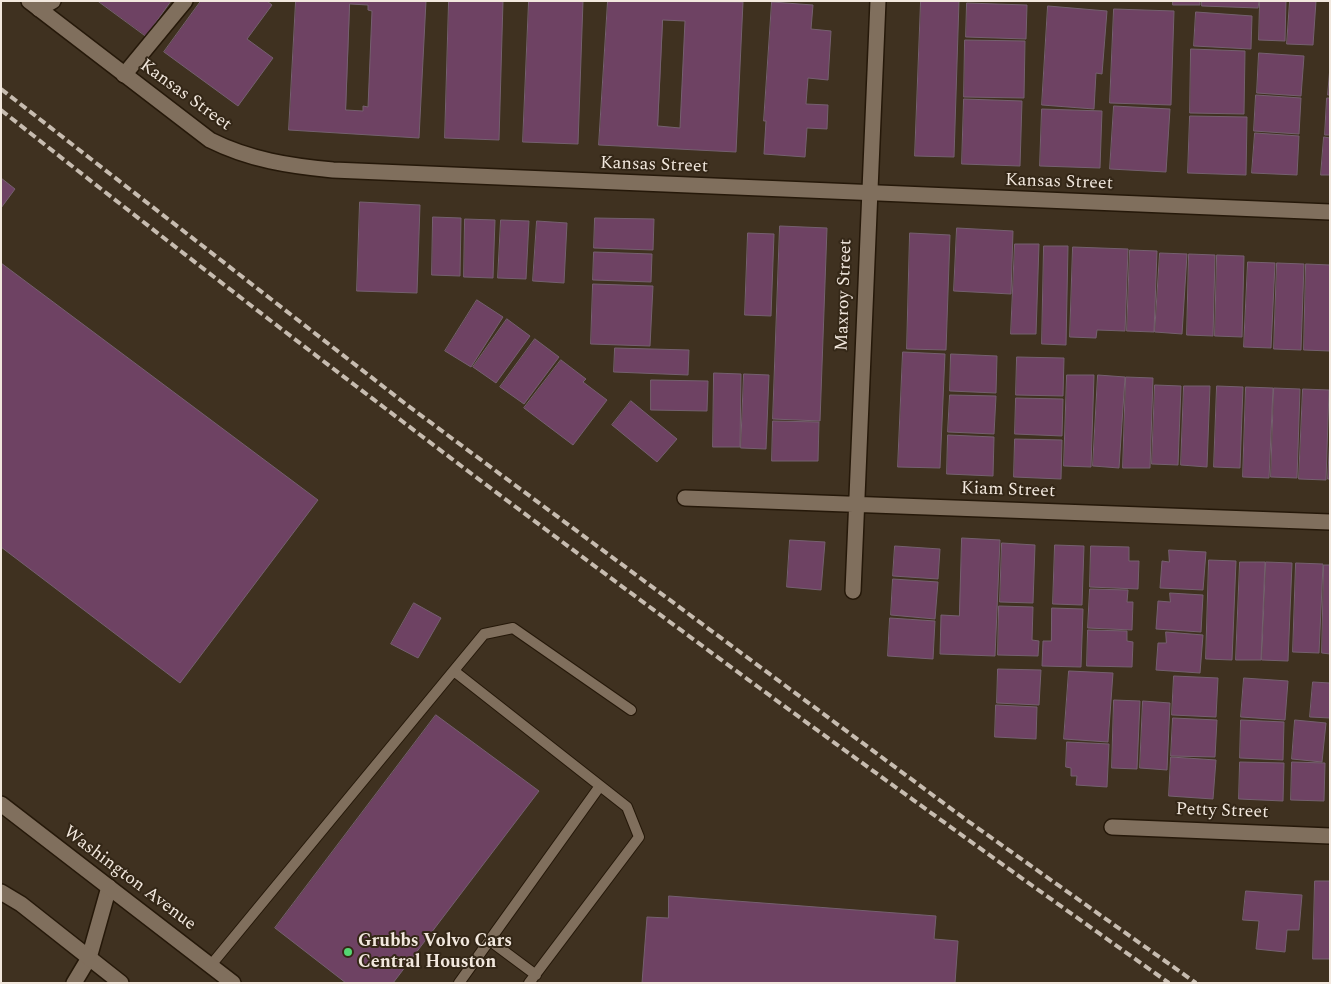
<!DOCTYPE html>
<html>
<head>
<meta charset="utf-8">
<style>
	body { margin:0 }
	#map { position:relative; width:1331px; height:984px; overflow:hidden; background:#3f3120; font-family:Spectral,serif }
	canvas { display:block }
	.frame { position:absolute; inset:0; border:2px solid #f2e8de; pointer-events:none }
</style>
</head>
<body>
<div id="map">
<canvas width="1331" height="984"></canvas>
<div class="frame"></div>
</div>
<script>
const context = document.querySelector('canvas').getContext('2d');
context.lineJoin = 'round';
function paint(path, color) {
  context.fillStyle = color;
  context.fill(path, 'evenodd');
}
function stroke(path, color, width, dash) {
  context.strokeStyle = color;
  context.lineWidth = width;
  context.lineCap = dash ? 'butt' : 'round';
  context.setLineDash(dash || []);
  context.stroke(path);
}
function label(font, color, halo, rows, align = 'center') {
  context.font = font + ' Spectral,serif';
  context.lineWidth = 4;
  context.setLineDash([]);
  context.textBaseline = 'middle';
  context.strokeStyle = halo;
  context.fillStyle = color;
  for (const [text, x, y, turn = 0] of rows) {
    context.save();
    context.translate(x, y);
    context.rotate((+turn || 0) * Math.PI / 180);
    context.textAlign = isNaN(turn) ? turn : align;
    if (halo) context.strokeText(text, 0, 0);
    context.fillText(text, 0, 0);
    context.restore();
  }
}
const building = new Path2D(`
	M98,1h73l-25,35z
	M201,1h66l5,4 -25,34 26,19 -35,48 -74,-54z
	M296,1h130l-7,137 -130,-8zM350,4l18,1v5l4,1 -4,96 -5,-1v5l-17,-1z
	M449,1h54l-4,139 -54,-2z
	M529,1h54l-5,143 -55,-2z
	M608,1l135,1 -7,150 -137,-7zM663,20l22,1 -5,107 -22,-2z
	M921,1h38l-5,156 -39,-1z
	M1173,1h27v4h-27z
	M1202,1h57l-1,7 -56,-2z
	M1260,1h26l-1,40 -26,-1z
	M1290,1h26l-3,44 -26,-1z
	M772,2l41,3 -2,24 20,2 -3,49 -20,-2 -2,26 22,1 -1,24 -20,-1 -2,29 -41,-3 2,-33h-2z
	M967,3l60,2 -1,34 -60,-2z
	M1048,6l59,5 -5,63 -6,-1 -2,36 -52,-4z
	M1114,9l60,2 -3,94 -61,-2z
	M1196,12l56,4 -1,33 -57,-3z
	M965,40l60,1 -1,57 -60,-1z
	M1191,49l54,2 -1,63 -54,-1z
	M1259,53l45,3 -3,40 -44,-3z
	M1330,67v28h-2z
	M1256,95l45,3 -2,36 -45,-3z
	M1327,98h3v37h-5z
	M964,99l58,2 -2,65 -58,-2z
	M1114,106l56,3 -4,63 -56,-3z
	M1042,109l60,2 -2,57 -60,-2z
	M1190,116l57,1 -1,58 -58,-2z
	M1255,133l44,3 -2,39 -45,-2z
	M1324,137l6,1v37h-9z
	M1,178l14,11 -14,19z
	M360,202l60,3 -3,88 -60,-2z
	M433,217l28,1 -1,58 -28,-1z
	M595,218l59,1 -1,31 -59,-2z
	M465,219l30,1 -2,58 -29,-1z
	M501,220l28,1 -3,58 -28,-1z
	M537,221l30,2 -3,60 -31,-2z
	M780,226l47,2 -7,193 -47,-2z
	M957,228l56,3 -2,63 -57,-3z
	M748,233l26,1 -3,82 -26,-1z
	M910,233l40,2 -4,115 -39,-1z
	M1015,244h24l-3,90h-25z
	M1044,246h24l-2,99 -24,-1z
	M1073,247l55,2 -3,82 -28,-1 -1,8 -26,-1z
	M1130,250l27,1 -3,81 -27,-1z
	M594,252l58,2 -1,28 -58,-2z
	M1160,253l27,1 -5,80 -27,-2z
	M1189,254l26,1 -2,81 -26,-1z
	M1217,255l27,1 -2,81 -27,-1z
	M1248,262l27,1 -4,85 -27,-1z
	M1,263l317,237 -138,183 -179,-136z
	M1277,263l27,1 -3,86 -27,-1z
	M1306,264l24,1v86l-26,-1z
	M593,284l60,2 -3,60 -59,-2z
	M477,300l26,17 -32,50 -26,-16z
	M507,319l23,17 -34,47 -23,-16z
	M535,339l24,18 -35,47 -24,-17z
	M615,348l74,2 -1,25 -74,-3z
	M903,352l42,2 -5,114 -42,-1z
	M951,354l46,2 -1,37 -46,-2z
	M1017,357l47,1 -1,38 -47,-1z
	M561,360l25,19 -3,3 24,18 -34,45 -49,-37z
	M714,373l27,1 -1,73h-27z
	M744,374l25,1 -3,74 -25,-1z
	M1067,375h27l-3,92 -27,-1z
	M1098,375l27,2 -6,91 -26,-2z
	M1126,377l27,1 -3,90h-27z
	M651,380l57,1 -1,30 -56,-1z
	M1155,385l26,1 -3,79 -26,-1z
	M1184,386h26l-3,81 -26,-2z
	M1217,386l26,1 -3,81 -26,-1z
	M1246,387l27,1 -4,90 -26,-1z
	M1274,388l26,1 -3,89 -26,-1z
	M1303,389l26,1 -3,90 -27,-1z
	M950,395l46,1 -2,38 -46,-2z
	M1016,398l47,1 -1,37 -47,-2z
	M631,401l46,38 -20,23 -45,-37z
	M773,421l46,1 -1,39h-46z
	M948,435l46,2 -1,39 -46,-2z
	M1330,436v43h-2z
	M1015,439l47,1 -1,39 -47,-2z
	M962,538l38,2 -5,116 -55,-2 1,-39 18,1z
	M790,540l35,2 -4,48 -34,-3z
	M1002,543l33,2 -2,58 -33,-1z
	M1055,545l29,1 -2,59 -29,-1z
	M895,546l45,3 -2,30 -45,-3z
	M1091,546l38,1v14h10l-1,28 -48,-2z
	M1169,550l37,2 -3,38 -43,-2 2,-27 7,1z
	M1209,560l27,1 -4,99 -26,-1z
	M1240,562h25l-4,98h-25z
	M1266,562l26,1 -4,98 -26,-1z
	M1296,563l27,1 -4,89 -26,-1z
	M1324,565h6v89l-8,-1z
	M893,579l45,3 -3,37 -44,-4z
	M1090,589l38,1 -1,12h6l-1,28 -44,-2z
	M1170,593l33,2 -2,37 -45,-3 2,-28 12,1z
	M414,603l27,15 -23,40 -27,-14z
	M999,606l34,1 -1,33 7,1 -1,15 -40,-1z
	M1052,608l31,1 -2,58 -39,-1 1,-25h8z
	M890,618l45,3 -2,38 -45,-3z
	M1088,630l39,1v10l6,1 -1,25 -45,-1z
	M1166,632l37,3 -3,38 -44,-3 2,-27h8z
	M998,669l43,1 -2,35 -42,-2z
	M1069,671l44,2 -5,69 -44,-3z
	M1174,676l44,2 -2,39 -44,-2z
	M1244,678l44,3 -3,39 -44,-3z
	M1313,682l17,1v35l-20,-1z
	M1114,700l26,1 -3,68 -25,-1z
	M1143,701l27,2 -3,67 -27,-2z
	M996,705l41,2 -1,32 -41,-2z
	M436,715l103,76 -146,192h-47l-71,-55z
	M1173,718l44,2 -2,37 -44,-1z
	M1241,720l43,2 -1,38 -43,-2z
	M1295,720l31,3 -4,39 -30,-3z
	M1067,742l42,2 -2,43 -31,-2 1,-9h-6v-8l-5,-1z
	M1171,757l45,3 -3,39 -44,-3z
	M1240,762l44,1 -1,38 -44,-2z
	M1292,762l33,1 -1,38 -33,-1z
	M1315,881h15v78h-17z
	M1246,891l56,4 -3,35h-12l-2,22 -29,-3 3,-28 -16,-1z
	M669,896l267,20 -2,23 24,2 -3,42h-313l5,-66 21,1z`);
paint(building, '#6e4263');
stroke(building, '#75606f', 1);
const lane = new Path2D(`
	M454,671l173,136 12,30 -110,146
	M489,940l47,35
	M211,965l273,-331 29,-6 118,82
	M459,983l141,-197`);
const street = new Path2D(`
	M39,9l14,-8
	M124,75l61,-74
	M685,498l645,24
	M853,591l25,-590
	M1112,827l218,9
	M74,983l15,-25 20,-71`);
const secondary = new Path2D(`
	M29,1l181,139c40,20 80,26 123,30l997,42
	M1,804l232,179
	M1,892l20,12 100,79`);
stroke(lane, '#251809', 12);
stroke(street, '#251809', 18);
stroke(secondary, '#251809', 18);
stroke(lane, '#806f5d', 10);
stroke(street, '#806f5d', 15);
stroke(secondary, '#806f5d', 15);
stroke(new Path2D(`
	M1,89l406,316 558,414 231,164
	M1,110c381,302 771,592 1168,873`), '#c7bcb0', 4, [8, 4]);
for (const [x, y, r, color] of [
	[348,952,5,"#54d672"]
]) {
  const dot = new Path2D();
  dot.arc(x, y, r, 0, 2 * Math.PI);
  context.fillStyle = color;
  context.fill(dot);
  stroke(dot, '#342717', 2);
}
label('18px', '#f2e8de', '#342717', [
	["Kansas Street",185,96,36],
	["Kansas Street",654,166,2],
	["Kansas Street",1059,183,2],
	["Maxroy Street",845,295,-88],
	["Kiam Street",1008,491,2],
	["Petty Street",1222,812,2],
	["Washington Avenue",129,879,37]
]);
label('bold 18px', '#f2e8de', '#342717', [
	["Grubbs Volvo Cars",358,942],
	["Central Houston",358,963]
], 'left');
</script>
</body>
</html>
